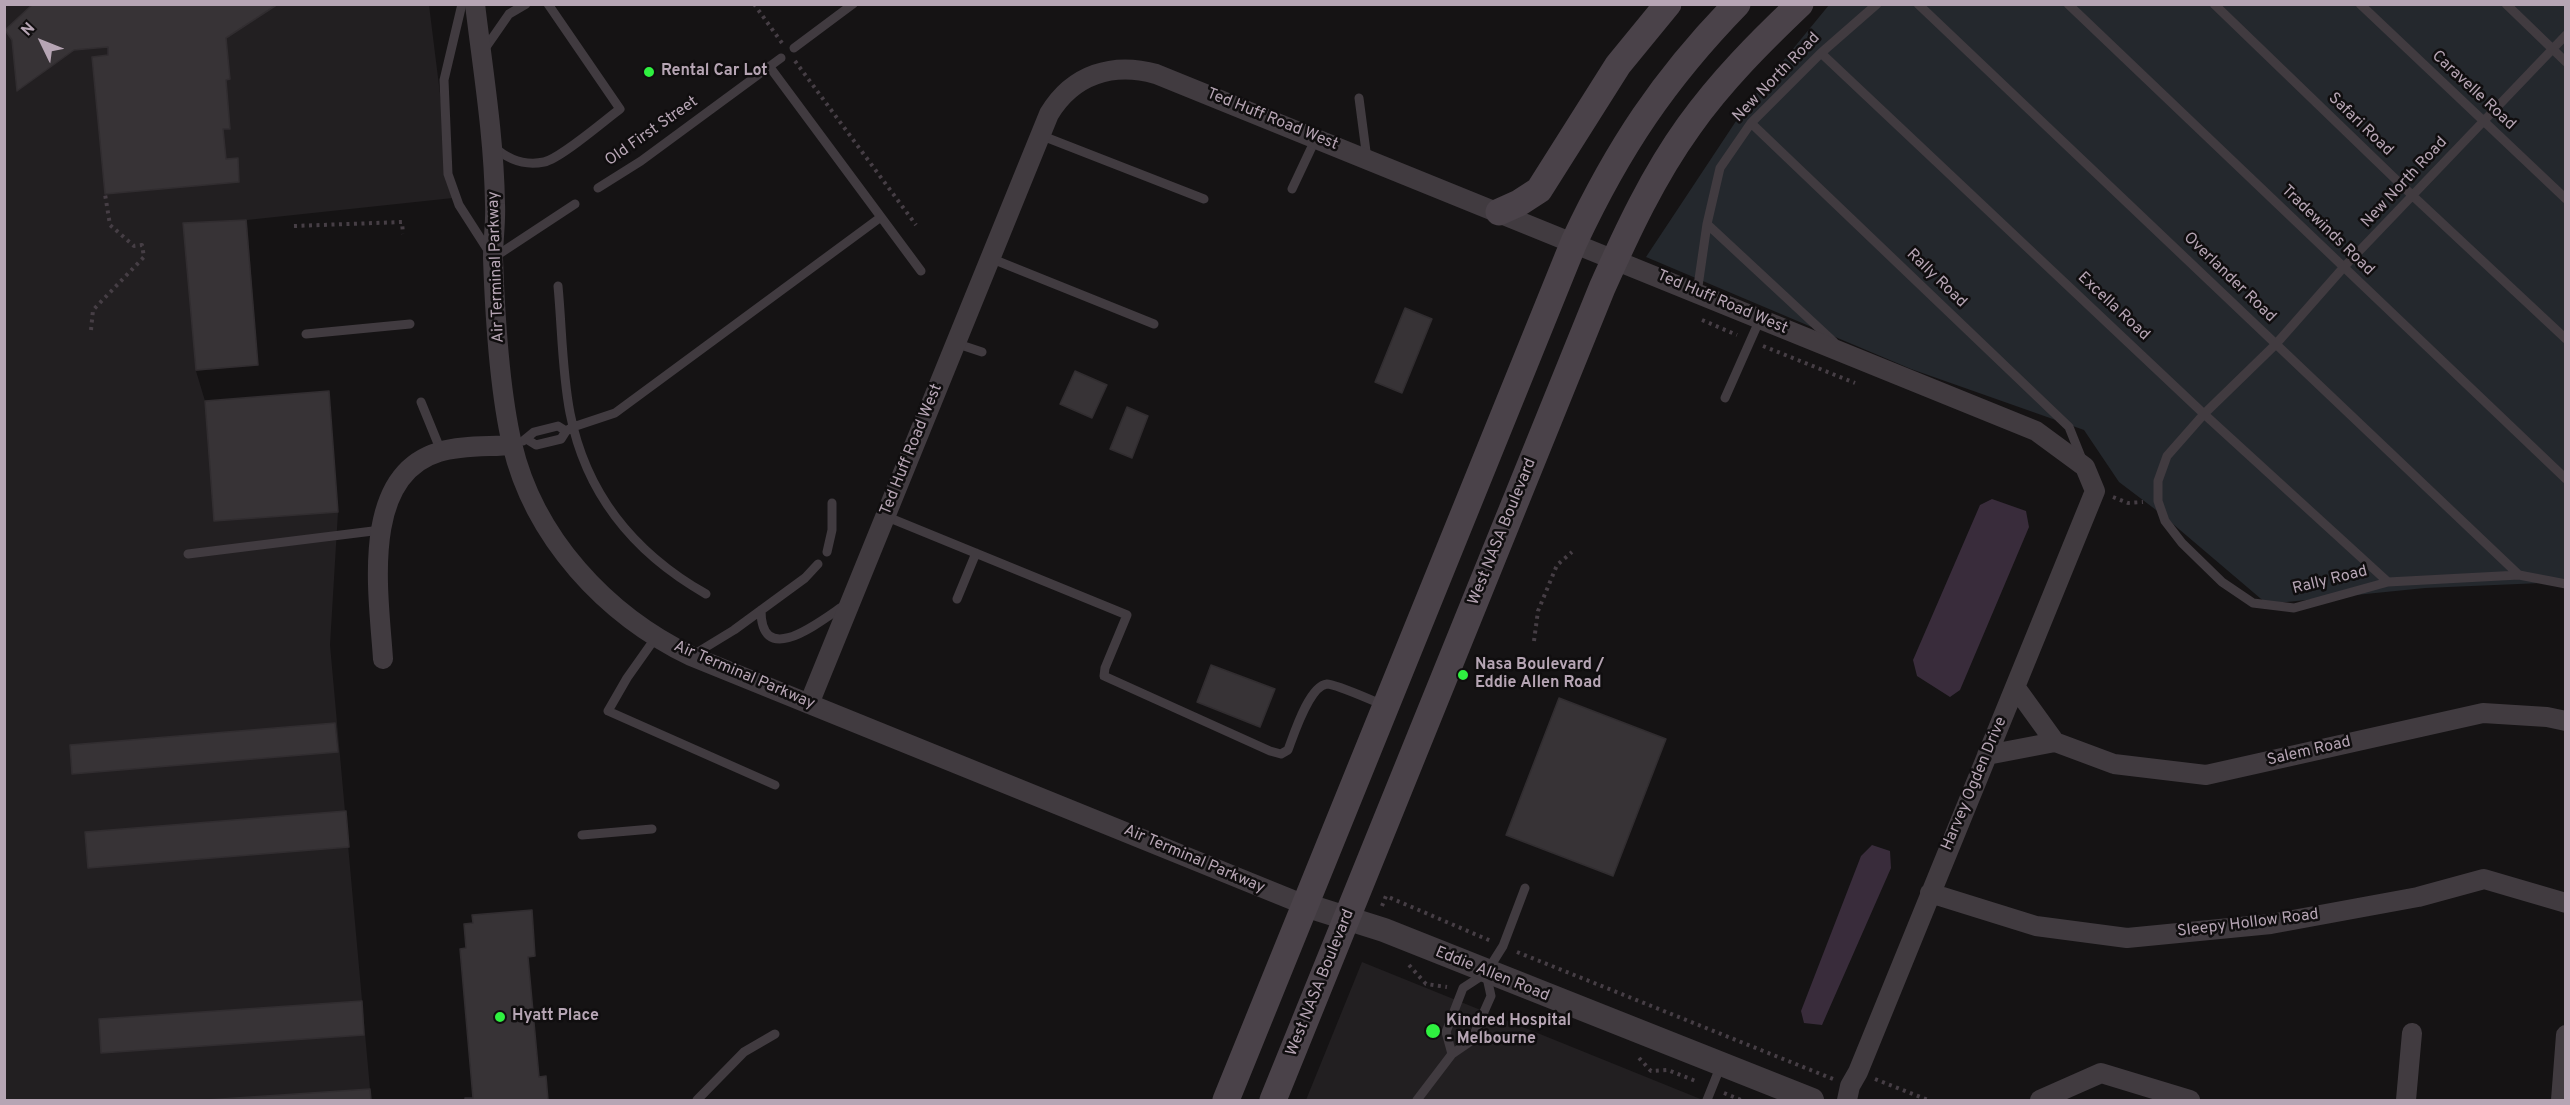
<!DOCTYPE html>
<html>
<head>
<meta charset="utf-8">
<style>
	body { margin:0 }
	#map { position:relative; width:2570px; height:1105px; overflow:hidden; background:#151314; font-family:Overpass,sans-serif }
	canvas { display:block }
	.frame { position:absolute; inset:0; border:6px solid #b6a5b4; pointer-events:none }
	.north { position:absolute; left:12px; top:12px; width:60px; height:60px; -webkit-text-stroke:4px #100e0f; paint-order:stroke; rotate:313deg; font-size:16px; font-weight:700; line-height:24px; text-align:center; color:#b6a5b4 }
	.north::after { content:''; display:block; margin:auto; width:21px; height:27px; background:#b6a5b4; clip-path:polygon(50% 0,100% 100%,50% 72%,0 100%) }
</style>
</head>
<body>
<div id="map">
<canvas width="2570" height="1105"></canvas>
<div class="frame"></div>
<div class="north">N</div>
</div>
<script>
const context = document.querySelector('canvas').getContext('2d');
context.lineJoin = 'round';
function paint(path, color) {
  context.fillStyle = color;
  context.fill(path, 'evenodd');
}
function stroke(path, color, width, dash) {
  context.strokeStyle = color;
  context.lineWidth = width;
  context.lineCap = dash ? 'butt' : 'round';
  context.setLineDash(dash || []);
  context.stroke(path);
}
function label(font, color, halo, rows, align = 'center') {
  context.font = font + ' Overpass,sans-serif';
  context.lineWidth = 5;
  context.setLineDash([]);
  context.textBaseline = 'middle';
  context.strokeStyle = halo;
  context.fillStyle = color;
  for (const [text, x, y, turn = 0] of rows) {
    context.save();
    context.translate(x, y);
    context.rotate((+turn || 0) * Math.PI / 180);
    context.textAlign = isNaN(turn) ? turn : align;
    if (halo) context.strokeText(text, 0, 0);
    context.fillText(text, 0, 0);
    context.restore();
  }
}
paint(new Path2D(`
	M5,5h424l24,193 -206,22 11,145 -62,6 9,30 124,-10 9,121 -8,133 41,455h-366z
	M1362,962l341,138h-397z`), '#221f21');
paint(new Path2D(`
	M1829,5h736v577l-140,6 -158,16 -107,-91 -41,-31 -35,-52 -173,-61 -265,-112 100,-151z`), '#24282d');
paint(new Path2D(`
	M1992,499l34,12 3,16 -69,163 -10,7 -33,-21 -4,-16 67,-155z
	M1872,845l18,6 1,17 -69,157 -18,-2 -3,-12 60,-155z`), '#392c3b');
const building = new Path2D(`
	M33,4h245l-52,34 4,41 -4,1 4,49h-7l3,30 12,-1 1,24 -134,12 -13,-137 16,-2v-8l-34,3 -57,41 -5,-51 -7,-10z
	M246,220l12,145 -62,5 -13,-147z
	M1405,308l27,11 -30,74 -27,-11z
	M1075,371l32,14 -15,33 -32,-14z
	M329,391l9,121 -124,9 -9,-120z
	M1127,407l21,9 -16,42 -22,-9z
	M1211,665l64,24 -15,38 -63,-25z
	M1559,698l107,41 -53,137 -107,-41z
	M335,723l3,29 -266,22 -2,-29z
	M346,811l3,36 -261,21 -3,-36z
	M532,910l3,46 -7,1 11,120 7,-1 2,24h-83v-2h8l-13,-149 6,-1 -2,-24 9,-1 -1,-8z
	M362,1001l2,34 -263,18 -2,-34z
	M370,1089l1,11h-165z`);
paint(building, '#373336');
stroke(building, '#312d30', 1.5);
stroke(new Path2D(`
	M754,4l28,39
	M795,61l121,164
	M294,226l108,-4 1,12
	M1702,320l35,15
	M91,330l2,-20 51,-53 -2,-12 -8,1 -24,-21 -5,-31
	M1763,346l92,37
	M2113,497l15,6 15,-1
	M1534,641l4,-30 19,-46 15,-13
	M1382,906l4,-10 105,45
	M1517,952l316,127
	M1409,965l17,19 21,3
	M1639,1058l12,13 17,-1 30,12
	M1875,1079l53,21
	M1724,1093l17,7`), '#463e45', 4, [3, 4.5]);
stroke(new Path2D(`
	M462,4l-18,76 4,94 11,31 34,53 82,-54
	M1918,4l601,571
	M2068,4l498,475
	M2214,4l200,193 152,142
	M2360,4l206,195
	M2506,4l60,58
	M2566,35l-223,233 -67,76 -72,70 -37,42 -9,25v20l7,20 17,22 40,39 31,21 41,5 94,-26 131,-7 47,9
	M794,48l59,-44
	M484,50l25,-36 17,-10
	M1821,53l383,361 184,168
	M769,66l152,205
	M1359,98l8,61
	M1751,123l318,304 14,35
	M1040,135l164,64
	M493,146c15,14 31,20 51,16 16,-3 61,-42 76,-53l-72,-105
	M598,188l43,-27 140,-103
	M1292,189l24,-51
	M1707,224l127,118
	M990,258l164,66
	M558,286c4,42 4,86 12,127 16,82 64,140 136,181
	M1697,293l10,-69 13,-56 31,-45 70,-70 56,-49
	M306,334l104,-10
	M955,343l27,9
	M1725,398l35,-79
	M421,402l20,49
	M528,440l8,5 25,-6 5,-8 7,-4 42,-14 266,-196
	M523,441l11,-9 24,-6 8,5
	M885,516l242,99 -22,53 -1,8 166,75 11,3 7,-4c6,-16 21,-64 39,-66 9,0 46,17 57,21
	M827,552l5,-22v-27
	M188,554l193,-24
	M957,599l19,-46
	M761,610c0,61 62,9 85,-6
	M656,637l-29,41 -19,33 167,74
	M693,655l41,-25 71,-52 13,-14
	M582,835l70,-6
	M1486,973l5,23 -20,45 -19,13 -6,-22 17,-44 23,-15 17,-27 22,-58
	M697,1100l47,-48 31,-18
	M1417,1100l35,-46
	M1707,1100l14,-35`), '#413b40', 9);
stroke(new Path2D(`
	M475,4c8,67 19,133 20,200 1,18 -2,36 -2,54 2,58 6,130 19,186 22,94 94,171 179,212l614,249
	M383,659c-4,-63 -24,-183 56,-207 22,-7 50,-5 73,-7
	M809,704l240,-590c24,-40 64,-52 107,-40l880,357 49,36 10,24 -237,581 -8,14 -3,14
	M2055,742l59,22 92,11 277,-62 64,4 19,4
	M1987,755l68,-13 -39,-54
	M1930,893l106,33 91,12 144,-14 147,-27 66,-18 82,24
	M2040,1100l61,-27 89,27
	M2406,1100l6,-67
	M2561,1100l5,-65`), '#413b40', 20);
stroke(new Path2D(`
	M1305,905l79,25 428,170`), '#413b40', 24);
stroke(new Path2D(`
	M1499,212l20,-9 20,-13 79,-125 50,-61
	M1226,1100l348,-858c44,-94 90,-163 163,-238
	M1273,1100l329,-812c25,-56 51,-112 87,-162 32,-45 71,-84 111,-122`), '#4a4249', 27);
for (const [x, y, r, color] of [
	[649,72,6,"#2ff140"],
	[1463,675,6,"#2ff140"],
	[500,1017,6,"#2ff140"],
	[1433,1031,8,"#2ff140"]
]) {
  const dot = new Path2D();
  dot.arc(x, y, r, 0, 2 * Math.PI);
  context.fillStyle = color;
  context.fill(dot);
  stroke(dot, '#100e0f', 2);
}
label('bold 16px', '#b6a5b4', '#100e0f', [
	["Rental Car Lot",661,72],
	["Nasa Boulevard /",1475,666],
	["Eddie Allen Road",1475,684],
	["Hyatt Place",512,1017],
	["Kindred Hospital",1446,1022],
	["- Melbourne",1446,1040]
], 'left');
label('16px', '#b6a5b4', '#100e0f', [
	["New North Road",1777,78,-46],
	["Caravelle Road",2473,91,43],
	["Ted Huff Road West",1272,120,22],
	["Safari Road",2360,125,44],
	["Old First Street",652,132,-35],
	["New North Road",2405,183,-47],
	["Tradewinds Road",2327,231,44],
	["Air Terminal Parkway",497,267,-92],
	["Overlander Road",2229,278,44],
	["Rally Road",1936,279,44],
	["Ted Huff Road West",1722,303,23],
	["Excella Road",2113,307,43],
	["Ted Huff Road West",912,450,-68],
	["West NASA Boulevard",1503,532,-68],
	["Rally Road",2330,581,-14],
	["Air Terminal Parkway",744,676,23],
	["Salem Road",2309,752,-13],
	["Harvey Ogden Drive",1975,784,-67],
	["Air Terminal Parkway",1194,860,23],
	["Sleepy Hollow Road",2248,924,-7],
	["Eddie Allen Road",1492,975,22],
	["West NASA Boulevard",1321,983,-68]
]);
</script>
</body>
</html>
